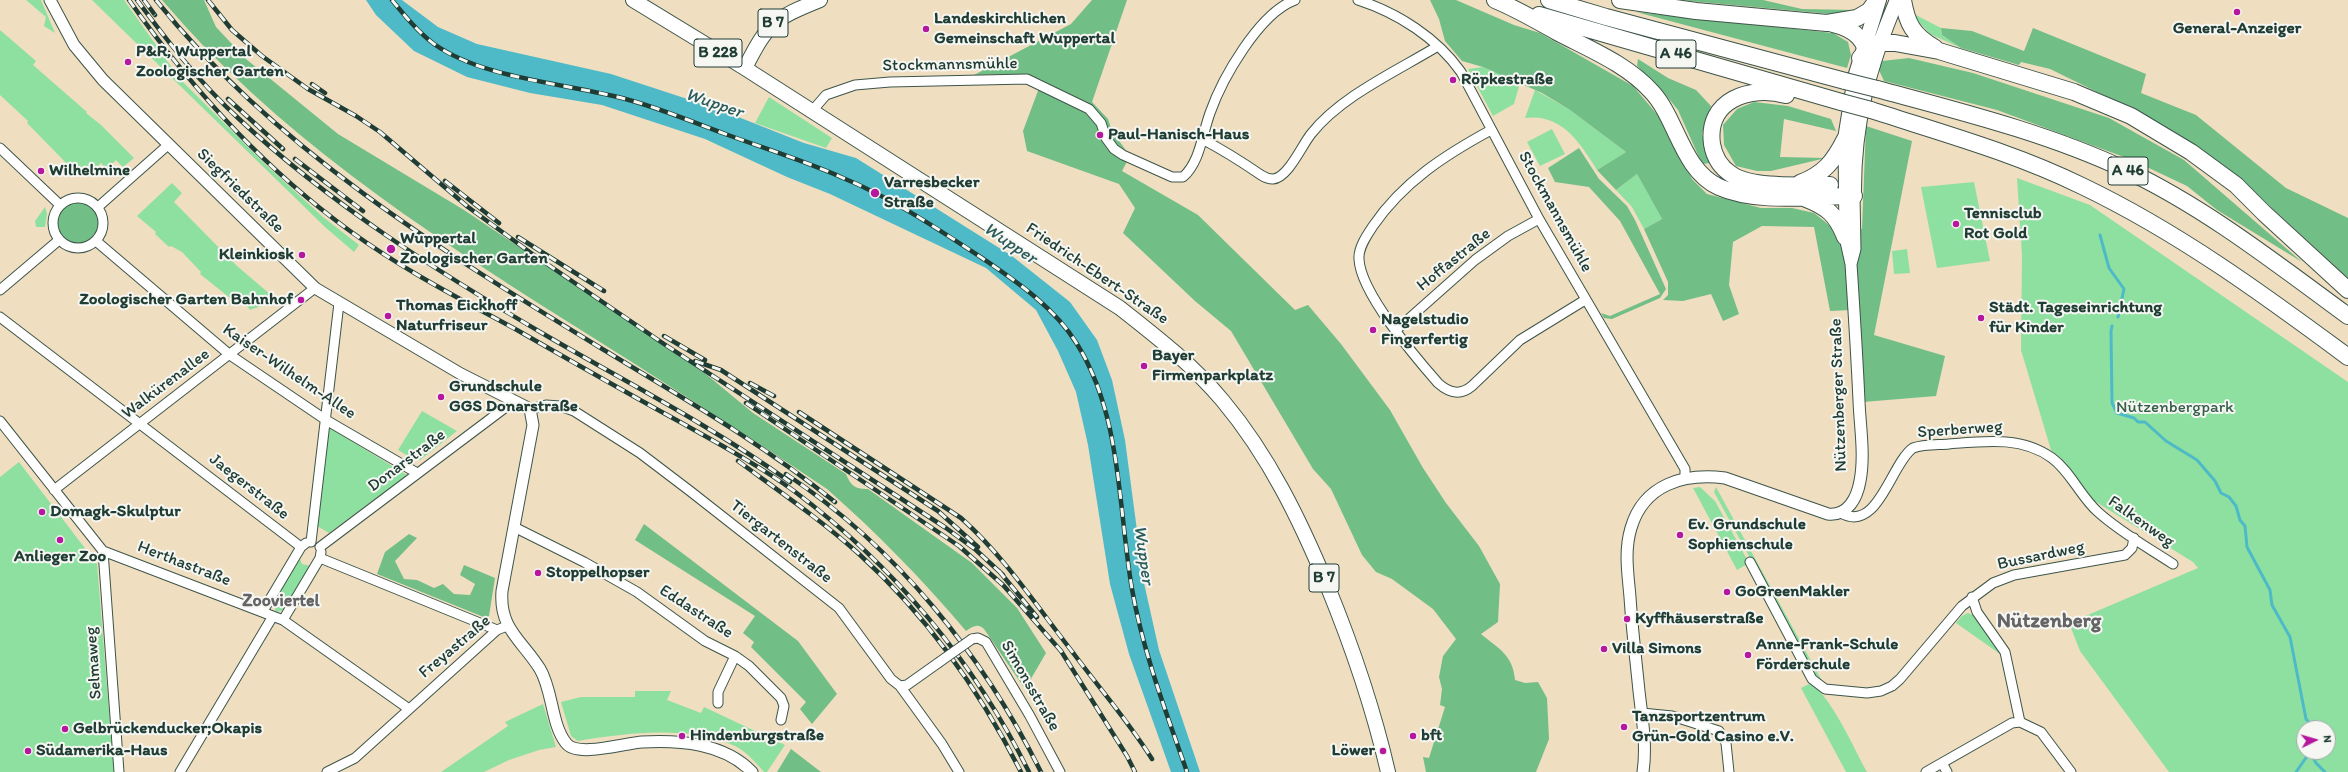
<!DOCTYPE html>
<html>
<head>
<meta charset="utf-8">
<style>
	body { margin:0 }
	#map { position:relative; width:2348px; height:772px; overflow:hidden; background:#f0dec0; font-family:Itim,sans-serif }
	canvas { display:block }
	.north { position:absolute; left:2296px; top:720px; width:40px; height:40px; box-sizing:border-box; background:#f6f6f2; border:1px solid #a0aca6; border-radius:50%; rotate:85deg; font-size:11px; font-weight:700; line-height:16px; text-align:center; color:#1f3d34 }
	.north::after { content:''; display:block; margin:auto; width:14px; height:18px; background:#b5179e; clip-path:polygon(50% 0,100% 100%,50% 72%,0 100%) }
</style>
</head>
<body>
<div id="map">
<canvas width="2348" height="772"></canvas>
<div class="north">N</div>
</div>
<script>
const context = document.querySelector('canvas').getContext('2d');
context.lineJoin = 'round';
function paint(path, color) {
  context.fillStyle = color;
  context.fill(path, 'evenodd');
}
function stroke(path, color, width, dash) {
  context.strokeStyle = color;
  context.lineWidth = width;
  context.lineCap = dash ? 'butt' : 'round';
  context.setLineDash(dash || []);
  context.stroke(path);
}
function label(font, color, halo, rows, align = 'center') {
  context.font = font + ' Itim,sans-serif';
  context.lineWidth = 4;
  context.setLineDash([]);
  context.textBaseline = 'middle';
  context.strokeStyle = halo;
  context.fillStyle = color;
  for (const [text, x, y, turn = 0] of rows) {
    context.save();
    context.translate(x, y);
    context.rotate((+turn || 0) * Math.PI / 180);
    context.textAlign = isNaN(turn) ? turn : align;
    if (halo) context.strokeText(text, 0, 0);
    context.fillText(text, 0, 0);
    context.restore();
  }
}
paint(new Path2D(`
	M26,0h15l14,33 -11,-7 2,-9z
	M92,0h32l56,79 87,87 56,51 36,28 -5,7 -29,-25z
	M1914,14l27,14 1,7 19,13 -31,-14 -12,-13 -6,-3z
	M0,30l36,31 -3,4 54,47 -1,1 15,12 33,33 -11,9 -7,-7 -9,9 -6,-6 -14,14 -13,-6 -47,-48 1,-2 -28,-26z
	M1483,67l37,16 -6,21 -21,12 -25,-47z
	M1535,90l35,20 56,42 -29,18c-17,-27 -35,-57 -72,-52z
	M769,97l63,41 -6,10 -71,-25z
	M1552,129l13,25 -25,12 -13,-24z
	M1637,174l25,45 -18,10 -12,-22 -16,-17z
	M2017,178l73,27 258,177v390h-179l-89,-121 -11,-28 129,-55 -5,-6 -105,-65 -22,-34 -15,-13 -30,-100 1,-94zM2304,728h24v24h-24z
	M1974,182l16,79 -53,7 -16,-81z
	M172,183l10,10 -8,9 63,64 40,34 -27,10 -5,-7 -3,2 -5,-5 -2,2 -35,-28 1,-2 -19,-20 -11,-6 -2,1 -14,-13 1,-2 -19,-16z
	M45,207l2,7 -2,13h-9l-1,-6z
	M1907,249l3,24 -16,1 -2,-23z
	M422,411l35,20 -37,29h-5l-17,-10z
	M330,428l77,47 -78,58 -12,-7 12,-97z
	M19,462l78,102 17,208h-114v-295z
	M1700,487l15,14 34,62 -12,7 -44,-82z
	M1716,487l106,194 -7,-4 -101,-185z
	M299,557l3,7 9,2 -26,44 -9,2 -3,-9z
	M1968,613l7,3 25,38 -44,-31 6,-7z
	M1809,684h4c24,24 38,59 54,88h-21l-45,-84z
	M635,691h36l-4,9 34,13 3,-6 81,38 -18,27h-3c-8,-9 -18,-21 -29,-26 -46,-21 -109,-13 -157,-5l-7,-5 -10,-34 20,-5h54z
	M543,704l13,43 -17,3 -30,10 -25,12h-43l67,-46 -3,-4z`), '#8ee0a1');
paint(new Path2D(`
	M162,0h42l12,27 30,32 92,75 126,76 231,155 58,48 93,61c5,12 9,15 22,15l104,74 45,45 29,45 -21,36 -41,-60c-6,-6 -11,-3 -18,2 -44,-52 -88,-97 -139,-142 -86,-58 -174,-114 -262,-169 -146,-92 -291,-188 -403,-320z
	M1092,0h35l-35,102 16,17 4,12 18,25 -8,15 76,44 97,95 13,-5 33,39 49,66 33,58 23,35 33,43 21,38 -2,38 -17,12c18,15 32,21 34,46l10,3 13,-1 9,16 2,41 -13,33h-110l-3,-15 6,1 16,-51 -5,-2 2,-16 -3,-12 4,-21 13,-17 -23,-30 -41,-30 -16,-7 -14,-17 -31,-66 -18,-20 -82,-138 -36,-30 -72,-68 12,-25 -16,-24 -92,-33 -4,-20 19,-51 -19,-6 -49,1 97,-51z
	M1430,0h26l58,25 26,8 93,53 33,39 26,54 15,15 54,14h31l22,5 19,15 29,1 4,-103 46,15 -38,194 71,21 -9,40 -73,6 -12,-92 -21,1 -16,-84 -52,-1 -29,16 -4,43 10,29 -16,7 -12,-27 -28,7 -20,-1 5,-5v-13l-24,-53 18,-10 -25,-45 -21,16 -19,-20 29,-18 -56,-42 -28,-17 -59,-26 -21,-6 -17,-20 -6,-22z
	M1679,0h84l39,9 53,1 -25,4z
	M1636,12l197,21 15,9 3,13 -4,13z
	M1941,28l31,3 52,20 9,-23 113,46 -5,19 55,22 90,73 62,30v60l-101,-93 -45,-35 -58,-35 -94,-46 -29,-7 -2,3 -58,-17 -19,-13z
	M1909,58l64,15 136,45 75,42 118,102 -85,-52 -30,-24 -55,-26 -135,-50 -113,-29 -6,-13 4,-7z
	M1638,59l30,19 28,12 15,16 -9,28 8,29 -8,1 -24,-54 -18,-22 -23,-22z
	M1754,102l34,4 43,13 5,12 -52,-12 -4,38 46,1 -55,13h-14l-21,-5 -12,-21 -1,-20 14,-16z
	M1579,148l20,31 28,27 8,14 31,69 -6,9 -48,21 -8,-1 -3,-5 9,3 50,-22 -40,-73 -31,-34 -34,-5 -7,-14z
	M57 223a21 21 0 1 1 42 0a21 21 0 1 1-42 0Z
	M644,524l154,117 39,53 -25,30 -12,-15 6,-7 -55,-55 3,-5 -11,-9 12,-17 -120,-76z
	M409,534l8,4 -22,23 9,18 13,1 17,8 9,-4 11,10 16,1 5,-11 -15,-9 4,-10 31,13 -6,38 -3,2 -109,-44 8,-22z
	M791,749l30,23h-44z`), '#72be87');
paint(new Path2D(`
	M366,0h36l36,27 39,17 134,30 107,35 86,34 52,15 156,98 58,46 27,38 15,40 13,60 19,143 15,67 41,122h-29l-42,-118 -19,-70 -22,-139 -12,-53 -18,-41 -22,-41 -50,-42 -156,-74 -43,-17 -82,-38 -103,-34 -72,-12 -63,-16 -53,-26 -38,-36z`), '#4ebac8');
stroke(new Path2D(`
	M2100,235l9,33 15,21 -6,28
	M2112,326l-1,5 1,72 5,10 17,5 4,4h7l21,19 31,19 18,21 6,12 8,4 7,9 4,14 5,6 2,21 23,43 2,15 18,32 16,82 8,9
	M2310,752l6,11 9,9
	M2296,772l14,-20`), '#4ebac8', 3);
const minor = new Path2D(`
	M1358,0c40,13 79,38 103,72l78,147 146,250v8
	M812,111l14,-16 29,-10 35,-3 137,-3 62,30 12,14 5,15 8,11 9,6 49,22h11c17,-15 19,-42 27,-64 12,-34 49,-100 85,-113
	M1491,130c-46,25 -88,52 -118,96 -6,9 -15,22 -14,33 1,33 57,99 79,124 11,10 22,13 34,3l48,-46 65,-40
	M1202,139c21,11 40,23 59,36 3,2 9,4 12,4 15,-1 29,-34 38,-45 30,-38 86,-63 127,-88
	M0,148l60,57
	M53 223a25 25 0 1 1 50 0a25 25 0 1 1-50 0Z
	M98,207l70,-62
	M96,241l134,114 96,65 91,53
	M0,290l59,-50
	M0,317l301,230
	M1395,331l80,-71 33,-24 31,-17
	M530,409l16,-4 14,1 14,5 66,42 50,38 149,117 52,71 9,7 42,58 17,28
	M0,421l103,130 180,69 126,89
	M54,490l261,-202
	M1841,513c37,21 50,-50 72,-65 11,-4 25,-3 36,-4 36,-3 73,-8 103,14 19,14 28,38 46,54 22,20 49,35 75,52
	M514,527l70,35 53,30 68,49 30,15 14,10 32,32 3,8 -3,14
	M311,542l28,-239
	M320,547l194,-146
	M103,551l16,221
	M320,558l177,72
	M1750,562l62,117 13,10 42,4 14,-2 11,-5 8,-7 62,-73 31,-23 21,-8 111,-20 7,-7 2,-10
	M1972,597l5,15 28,40 15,70
	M263,611l38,-64 5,-4
	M283,620l37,-62 1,-6
	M972,639l6,-1 8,4 44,74 30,56
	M900,686l7,-1 31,-22
	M718,703v-11l17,-36
	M1642,713l30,3 47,15 7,12 3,29
	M2020,722l21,10 30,40
	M1942,763l5,9
	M180,772l93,-156
	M327,772l28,-14 142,-128 10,-4
	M1926,772l86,-49 8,-1`);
const tertiary = new Path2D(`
	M50,0l24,45 29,35 212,208 146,86 69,35 3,16 -31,166c-3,38 20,49 38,78 13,22 11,55 26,74 11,15 59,0 76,-1 38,-2 82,1 110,30
	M1851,264l4,-15 -1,-53
	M1643,772c4,-27 -1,-54 -4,-81 -3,-31 -7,-62 -9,-94 -2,-23 -6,-46 1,-69 13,-44 53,-55 94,-50l103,36c20,2 29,-16 32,-33 5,-26 0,-54 -1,-80 -2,-45 -5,-91 -8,-137l-6,-27 -1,-94`);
const primary = new Path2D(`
	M633,0l110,67 377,241c37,29 73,57 103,93 46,55 77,119 104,184 25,61 46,122 61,187
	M745,68c23,-45 28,-49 75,-68
	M1845,139l10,-62 24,-77
	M1854,196c-1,-72 15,-130 43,-196`);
const motorway = new Path2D(`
	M1495,0c22,9 42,21 62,32 32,17 70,32 95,60 25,27 30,78 67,95 38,17 94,9 135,9
	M1549,0l57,17 239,64
	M1620,0l76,11 131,12 30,-5 12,-7 8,-11
	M1903,0c4,24 10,35 32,48
	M1539,15l302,87
	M1833,24c25,6 31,16 39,40
	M1860,58l12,-13 7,-2h16l44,8 135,41 57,24 60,36 45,33 28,28 84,77
	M1877,89c85,23 170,44 249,81 80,38 151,94 222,146
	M1786,95c-36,-10 -80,5 -74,49 2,12 8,23 19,30 21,15 73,11 99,11
	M1871,110c71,23 144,43 211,76 96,46 181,108 266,171
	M1800,183c24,-9 34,-22 45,-44
	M1804,198c23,9 32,16 41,39`);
stroke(minor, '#3e5549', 11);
stroke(tertiary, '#3e5549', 13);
stroke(primary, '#3e5549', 16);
stroke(motorway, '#3e5549', 18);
stroke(minor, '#fff', 9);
stroke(tertiary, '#fff', 11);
stroke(primary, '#fff', 14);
stroke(motorway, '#fff', 16);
const rail = new Path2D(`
	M129,0c62,88 134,168 221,231 52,38 110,68 167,99 54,31 108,62 163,92 39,22 78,43 114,69 99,74 180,170 235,281
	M137,0c31,42 63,83 101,118 92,86 200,154 309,218 81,47 166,91 243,146
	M144,0l11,15
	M156,0c119,149 287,252 448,350 79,48 159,94 231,152
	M208,0l24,30 30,26 46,33 48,27 24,16 88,75 63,46 133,91 282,184 30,22 27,25
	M392,0c13,16 26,32 42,44 51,36 134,39 195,56 33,9 66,23 99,35 38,14 77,26 115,43 49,20 95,51 139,80 35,24 72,49 95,86 45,72 41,164 55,245 11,63 34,123 55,183
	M312,84l13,9
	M228,99l55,50
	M295,159l68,52
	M445,181l54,42
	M518,237l86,54
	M664,336l41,24
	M695,361l26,9 217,141 40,36
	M750,383l24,13
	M746,403l213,143 44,39 58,66 66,105 8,16
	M799,412l162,106c44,39 77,90 113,136 26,35 55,68 78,105
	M738,461c41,30 83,59 121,93 67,61 121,137 162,218
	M786,474c111,74 196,180 255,298
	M999,571l38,46`);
stroke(rail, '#1f3d34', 4.5);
stroke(rail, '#f6f6f2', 3, [9]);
const minorBridge = new Path2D(`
	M938,663l34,-24`);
const motorwayBridge = new Path2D(`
	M1845,81l32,8
	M1841,102l30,8`);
stroke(minorBridge, '#3e5549', 11, []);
stroke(motorwayBridge, '#3e5549', 18, []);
stroke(minorBridge, '#fff', 9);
stroke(motorwayBridge, '#fff', 16);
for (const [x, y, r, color] of [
	[2237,12,4,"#b5179e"],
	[926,29,4,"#b5179e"],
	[128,62,4,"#b5179e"],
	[1453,80,4,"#b5179e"],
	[1100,135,4,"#b5179e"],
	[41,171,4,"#b5179e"],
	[875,193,5,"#b5179e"],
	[1956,224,4,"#b5179e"],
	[391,249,5,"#b5179e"],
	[302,255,4,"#b5179e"],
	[301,300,4,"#b5179e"],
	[388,316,4,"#b5179e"],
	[1981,318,4,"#b5179e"],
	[1373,330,4,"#b5179e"],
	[1144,366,4,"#b5179e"],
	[441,397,4,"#b5179e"],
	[42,512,4,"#b5179e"],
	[1680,535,4,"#b5179e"],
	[60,540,4,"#b5179e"],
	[538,573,4,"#b5179e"],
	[1727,592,4,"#b5179e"],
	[1627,619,4,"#b5179e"],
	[1604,649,4,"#b5179e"],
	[1748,655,4,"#b5179e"],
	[1624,727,4,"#b5179e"],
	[65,729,4,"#b5179e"],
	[682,736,4,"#b5179e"],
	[1413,736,4,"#b5179e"],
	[28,751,4,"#b5179e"],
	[1383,751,4,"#b5179e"]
]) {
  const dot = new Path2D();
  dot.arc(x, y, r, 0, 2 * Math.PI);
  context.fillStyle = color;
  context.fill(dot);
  stroke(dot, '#f6f6f2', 1.5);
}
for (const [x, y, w] of [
	[773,23,30],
	[718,53,48],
	[1676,54,40],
	[2128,171,40],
	[1324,578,30]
]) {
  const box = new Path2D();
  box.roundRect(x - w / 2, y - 14, w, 28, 3);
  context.fillStyle = '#f6f6f2';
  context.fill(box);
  stroke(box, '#1f3d34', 1);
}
label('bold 16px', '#1f3d34', null, [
	["B 7",773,23],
	["B 228",718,53],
	["A 46",1676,54],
	["A 46",2128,171],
	["B 7",1324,578]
]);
label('bold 17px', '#1f3d34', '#f6f6f2', [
	["Landeskirchlichen",934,19],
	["Gemeinschaft Wuppertal",934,39],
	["General-Anzeiger",2237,29,"center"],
	["P&R, Wuppertal",136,52],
	["Zoologischer Garten",136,72],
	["Röpkestraße",1461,80],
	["Paul-Hanisch-Haus",1108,135],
	["Wilhelmine",49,171],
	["Varresbecker",884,183],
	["Straße",884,203],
	["Tennisclub",1964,214],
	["Rot Gold",1964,234],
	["Wuppertal",400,239],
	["Zoologischer Garten",400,259],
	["Kleinkiosk",294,255,"right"],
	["Zoologischer Garten Bahnhof",293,300,"right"],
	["Thomas Eickhoff",396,306],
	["Naturfriseur",396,326],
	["Städt. Tageseinrichtung",1989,308],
	["für Kinder",1989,328],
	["Nagelstudio",1381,320],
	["Fingerfertig",1381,340],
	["Bayer",1152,356],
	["Firmenparkplatz",1152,376],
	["Grundschule",449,387],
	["GGS Donarstraße",449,407],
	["Domagk-Skulptur",50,512],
	["Ev. Grundschule",1688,525],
	["Sophienschule",1688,545],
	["Anlieger Zoo",60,557,"center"],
	["Stoppelhopser",546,573],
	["GoGreenMakler",1735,592],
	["Kyffhäuserstraße",1635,619],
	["Anne-Frank-Schule",1756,645],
	["Förderschule",1756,665],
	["Villa Simons",1612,649],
	["Tanzsportzentrum",1632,717],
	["Grün-Gold Casino e.V.",1632,737],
	["Gelbrückenducker;Okapis",73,729],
	["Hindenburgstraße",690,736],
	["bft",1421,736],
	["Südamerika-Haus",36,751],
	["Löwer",1375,751,"right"]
], 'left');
label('17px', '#1f3d34', '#f6f6f2', [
	["Stockmannsmühle",950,65,-1],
	["Siegfriedstraße",240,191,44],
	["Stockmannsmühle",1555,212,61],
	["Hoffastraße",1454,260,-39],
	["Friedrich-Ebert-Straße",1097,274,34],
	["Kaiser-Wilhelm-Allee",289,372,34],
	["Walkürenallee",166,384,-37],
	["Nützenberger Straße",1839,395,-92],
	["Sperberweg",1960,430,-4],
	["Donarstraße",407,461,-37],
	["Jaegerstraße",249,487,38],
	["Falkenweg",2141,522,35],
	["Tiergartenstraße",781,542,38],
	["Bussardweg",2041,556,-12],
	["Herthastraße",184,564,21],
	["Eddastraße",696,612,33],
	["Freyastraße",455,647,-40],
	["Selmaweg",94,663,-94],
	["Simonsstraße",1030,686,60]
]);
label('17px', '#355e4a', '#f6f6f2', [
	["Nützenbergpark",2175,408]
]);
label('italic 18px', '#2b5c59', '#f6f6f2', [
	["Wupper",714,104,19],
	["Wupper",1010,244,34],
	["Wupper",1143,555,82]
]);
label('bold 18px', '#646467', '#f6f6f2', [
	["Zooviertel",281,601]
]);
label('bold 21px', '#646467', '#f6f6f2', [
	["Nützenberg",2049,622]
]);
</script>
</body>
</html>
